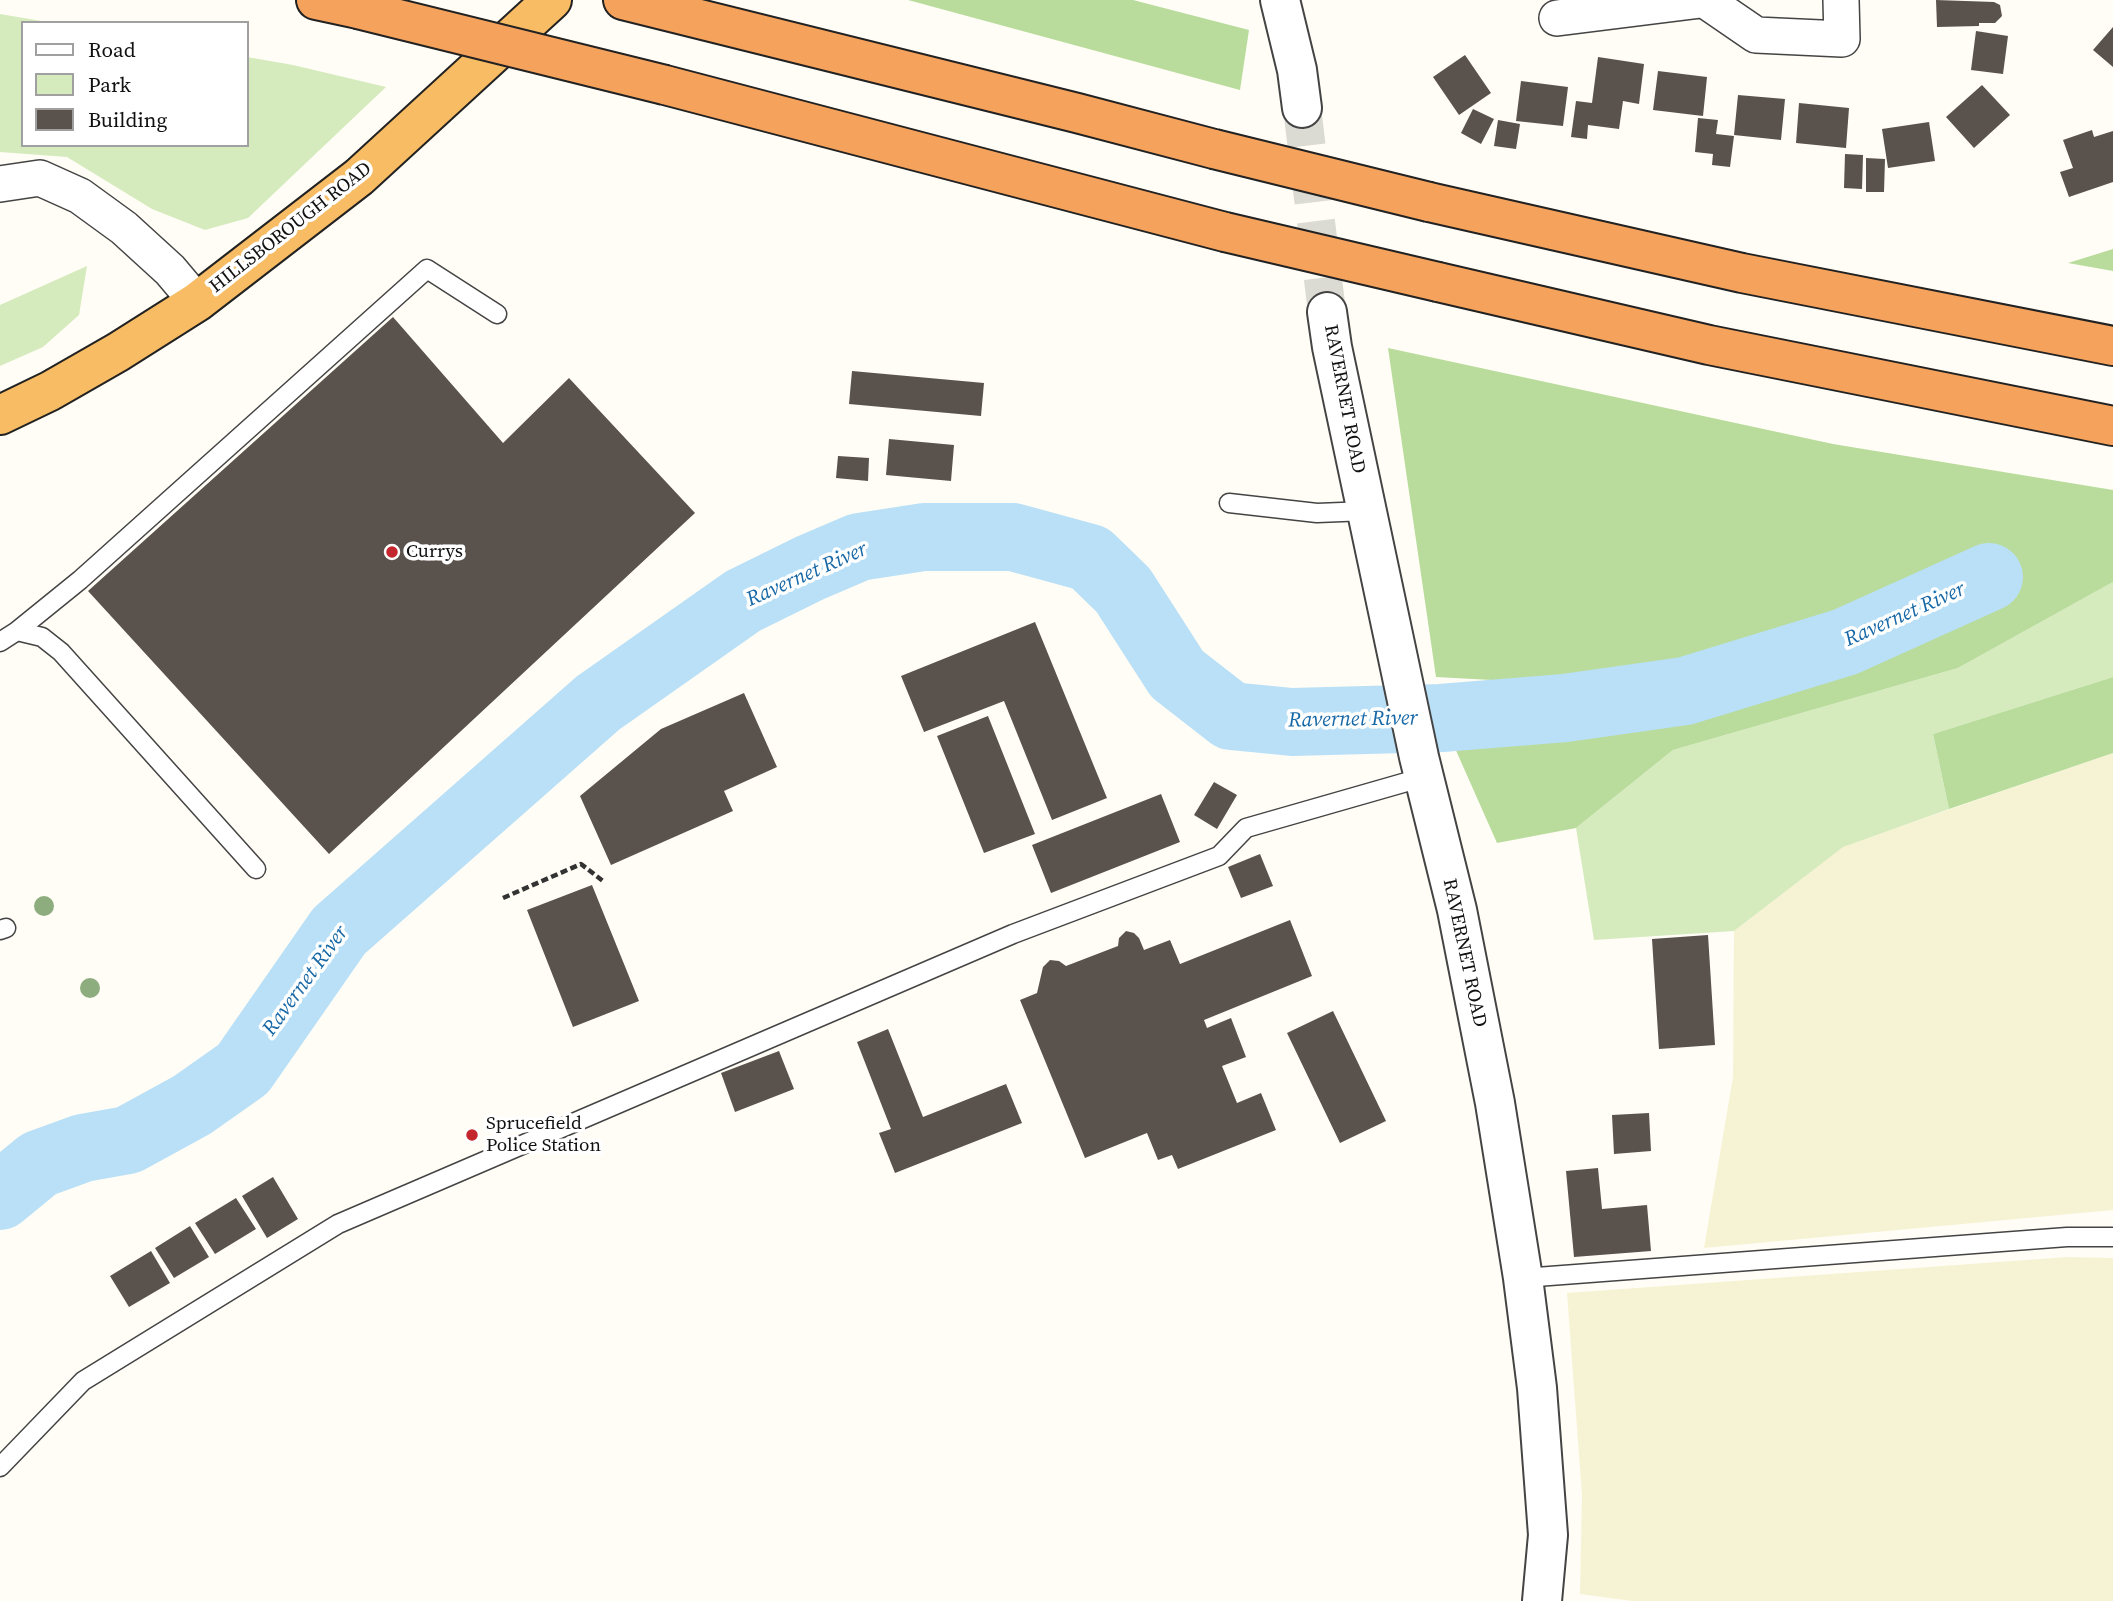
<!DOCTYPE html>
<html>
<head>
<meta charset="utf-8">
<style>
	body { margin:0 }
	#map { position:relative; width:2113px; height:1601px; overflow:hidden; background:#fffdf5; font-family:"Source Serif 4",serif }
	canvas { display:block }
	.legend { position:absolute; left:21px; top:21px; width:228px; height:126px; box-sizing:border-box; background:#fff; border:2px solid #a0a0a0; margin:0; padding:9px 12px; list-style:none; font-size:21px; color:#111 }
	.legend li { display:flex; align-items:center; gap:14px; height:35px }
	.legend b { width:35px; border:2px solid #a0a0a0 }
</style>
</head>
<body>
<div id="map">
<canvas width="2113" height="1601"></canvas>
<ul class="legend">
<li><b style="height:9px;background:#fff"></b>Road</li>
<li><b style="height:19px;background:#d5ebbd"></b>Park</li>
<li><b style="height:19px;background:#5a524d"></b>Building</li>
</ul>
</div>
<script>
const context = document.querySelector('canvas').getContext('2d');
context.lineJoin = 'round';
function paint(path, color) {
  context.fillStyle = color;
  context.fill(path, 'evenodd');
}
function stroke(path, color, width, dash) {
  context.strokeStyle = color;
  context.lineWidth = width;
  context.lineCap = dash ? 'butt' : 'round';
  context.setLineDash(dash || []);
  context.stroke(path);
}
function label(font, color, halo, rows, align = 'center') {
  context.font = font + ' "Source Serif 4",serif';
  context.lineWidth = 7;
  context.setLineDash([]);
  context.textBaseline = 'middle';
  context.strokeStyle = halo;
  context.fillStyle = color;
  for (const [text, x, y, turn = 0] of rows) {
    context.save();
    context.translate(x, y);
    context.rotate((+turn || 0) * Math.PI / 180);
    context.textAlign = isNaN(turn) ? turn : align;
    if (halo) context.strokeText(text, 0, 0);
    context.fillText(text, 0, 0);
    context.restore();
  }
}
paint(new Path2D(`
	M2113,753v457l-409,38 29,-171 1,-146 109,-85z
	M2068,1257l45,1v343h-481l-52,-7 2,-99 -15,-202z`), '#f6f3d4');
paint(new Path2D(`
	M0,14l53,9h-30v122h224v-88l46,8 93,22 -138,131 -43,12 -53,-21 -85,-52 -67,-5z
	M87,266l-8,49 -36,32 -43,19v-61z
	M2113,582v95l-180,57 16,75 -106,38 -109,84 -140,9 -18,-112 97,-78 285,-82z`), '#d5ebbd');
paint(new Path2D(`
	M908,0h225l116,30 -9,60z
	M2113,249v22l-45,-8z
	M1388,348l445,96 280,46v92l-155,86 -285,82 -97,78 -79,15 -43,-97 64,-14 94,-8 87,-11 73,-17 -28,-40 -72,13 -143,13 -93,-5z
	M2113,677v76l-164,56 -16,-75z`), '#b9dc9c');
stroke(new Path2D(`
	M0,1196l39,-32 44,-16 45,-8 64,-35 51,-36 96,-138 259,-228 145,-102 67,-33 49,-21 65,-10h89l77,21 33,32 54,84 54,42 61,6 149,-4 124,-10 120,-17 160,-49 144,-65`), '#b9e0f7', 68);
paint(new Path2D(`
	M1936,0l58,2 6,3 2,11 -7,7h-16v3l-42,1z
	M2113,27v40l-20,-17z
	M1976,31l32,5 -5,38 -32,-4z
	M1465,55l26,38 -32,22 -26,-38z
	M1598,57l46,7 -5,40 -16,-3 -4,28 -31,-4 -1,14 -16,-2 5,-36 16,2z
	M1658,71l49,6 -4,39 -50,-6z
	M1521,81l47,6 -5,39 -47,-5z
	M1982,85l28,30 -36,33 -28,-31z
	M1738,95l47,4 -4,41 -47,-5z
	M1799,103l50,5 -3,40 -50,-5z
	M1473,109l21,10 -13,25 -20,-11z
	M1698,118l20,2 -2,14 18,2 -4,31 -18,-2 1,-11 -18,-2z
	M1498,120l22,4 -4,25 -22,-3z
	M1929,122l6,39 -47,7 -6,-39z
	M2092,130l2,7 19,-6v51l-44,15 -9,-25 13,-4 -10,-28z
	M1845,154l18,1 -1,34 -18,-1z
	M1866,158l19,1 -1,33h-18z
	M393,317l110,126 66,-65 126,135 -366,341 -241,-263z
	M852,371l132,12 -3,33 -132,-12z
	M889,439l65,6 -3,36 -65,-6z
	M838,456l31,2 -1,23 -32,-3z
	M1035,622l72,176 -55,22 -48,-119 -80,31 -23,-56z
	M744,693l33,74 -53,24 9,20 -122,54 -31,-69 81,-67z
	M988,716l47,118 -51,19 -47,-117z
	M1214,782l23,13 -20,34 -23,-14z
	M1161,794l19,48 -129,51 -19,-48z
	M1260,854l13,32 -32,12 -13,-31z
	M592,885l47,116 -66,26 -46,-117z
	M1290,920l22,56 -108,44 3,8 24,-10 15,39 -24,9 15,37 24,-10 15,37 -98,39 -6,-14 -14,5 -11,-27 -62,25 -65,-158 17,-7 6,-26 7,-7 9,1 7,5 52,-20 1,-8 7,-7 8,2 5,5 5,12 26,-10 10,24z
	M1708,935l7,110 -56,4 -7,-110z
	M1333,1011l53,110 -46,22 -53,-110z
	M888,1029l35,88 83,-33 16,39 -127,50 -16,-40 12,-4 -34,-87z
	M779,1051l15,38 -59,23 -14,-39z
	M1649,1113l2,38 -37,3 -2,-39z
	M1598,1168l4,41 45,-4 4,46 -77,6 -8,-86z
	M273,1177l25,42 -31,19 -25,-42z
	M236,1198l20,31 -41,25 -20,-31z
	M190,1226l19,31 -35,21 -19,-30z
	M151,1251l19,32 -41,24 -19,-31z`), '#5a524d');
stroke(new Path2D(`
	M1302,108l25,204`), '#dbdad3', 38, [38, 19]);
const service = new Path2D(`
	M1229,503l88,10 50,-2
	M17,631l63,-51 347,-311 70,45
	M0,642l17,-11 25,6 19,15 195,217
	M0,930l6,-2
	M1523,1278l544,-41h46
	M0,1467l83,-86 255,-157 675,-290 206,-78 27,-28 178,-51`);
const minor = new Path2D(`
	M1705,0l51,35 86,4 -1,-39
	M1557,18l144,-18
	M0,184l40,-6 40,18 44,32 46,42 27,32`);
const tertiary = new Path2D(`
	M1280,0l17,70 5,38
	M1327,312l5,35 87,410 38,153 38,193 28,175 14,110 11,147 -6,66`);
const trunk = new Path2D(`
	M0,415l50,-24 68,-39 79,-50 162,-125 193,-177`);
const motorway = new Path2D(`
	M316,0l42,9
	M623,0l454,113 137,36
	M665,85l560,147
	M1429,202l313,71 371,73
	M1438,282l271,63 404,81`);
stroke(service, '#444', 21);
stroke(minor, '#444', 38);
stroke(tertiary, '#444', 42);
stroke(trunk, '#222', 42);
stroke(motorway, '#222', 42);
stroke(new Path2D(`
	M503,898l78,-34 22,17`), '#333', 4.5, [7, 3.5]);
stroke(service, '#fff', 18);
stroke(minor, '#fff', 35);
stroke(tertiary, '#fff', 38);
stroke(trunk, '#f7bc64', 38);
stroke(motorway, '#f5a25d', 38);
const motorwayBridge = new Path2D(`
	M358,9l307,76
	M1214,149l215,53
	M1225,232l213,50`);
stroke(motorwayBridge, '#222', 42, []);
stroke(motorwayBridge, '#f5a25d', 38);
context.fillStyle = '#8dad7f';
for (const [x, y] of [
	[44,906],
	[90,988]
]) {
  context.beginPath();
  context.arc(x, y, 10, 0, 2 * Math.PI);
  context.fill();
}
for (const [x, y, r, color] of [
	[392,552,7,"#c4262e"],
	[472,1135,7,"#c4262e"]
]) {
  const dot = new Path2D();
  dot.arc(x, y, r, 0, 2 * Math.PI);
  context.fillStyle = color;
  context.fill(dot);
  stroke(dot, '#fff', 2.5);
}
label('19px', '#111', '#fff', [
	["HILLSBOROUGH ROAD",291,228,-38],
	["RAVERNET ROAD",1344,399,79],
	["RAVERNET ROAD",1464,953,78]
]);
label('19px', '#111', '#fff', [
	["Currys",406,552],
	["Sprucefield",486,1124],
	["Police Station",486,1146]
], 'left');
label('italic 21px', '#1768a6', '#fff', [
	["Ravernet River",807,575,-24],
	["Ravernet River",1905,615,-24],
	["Ravernet River",1353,720,-1],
	["Ravernet River",306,981,-54]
]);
</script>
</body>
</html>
